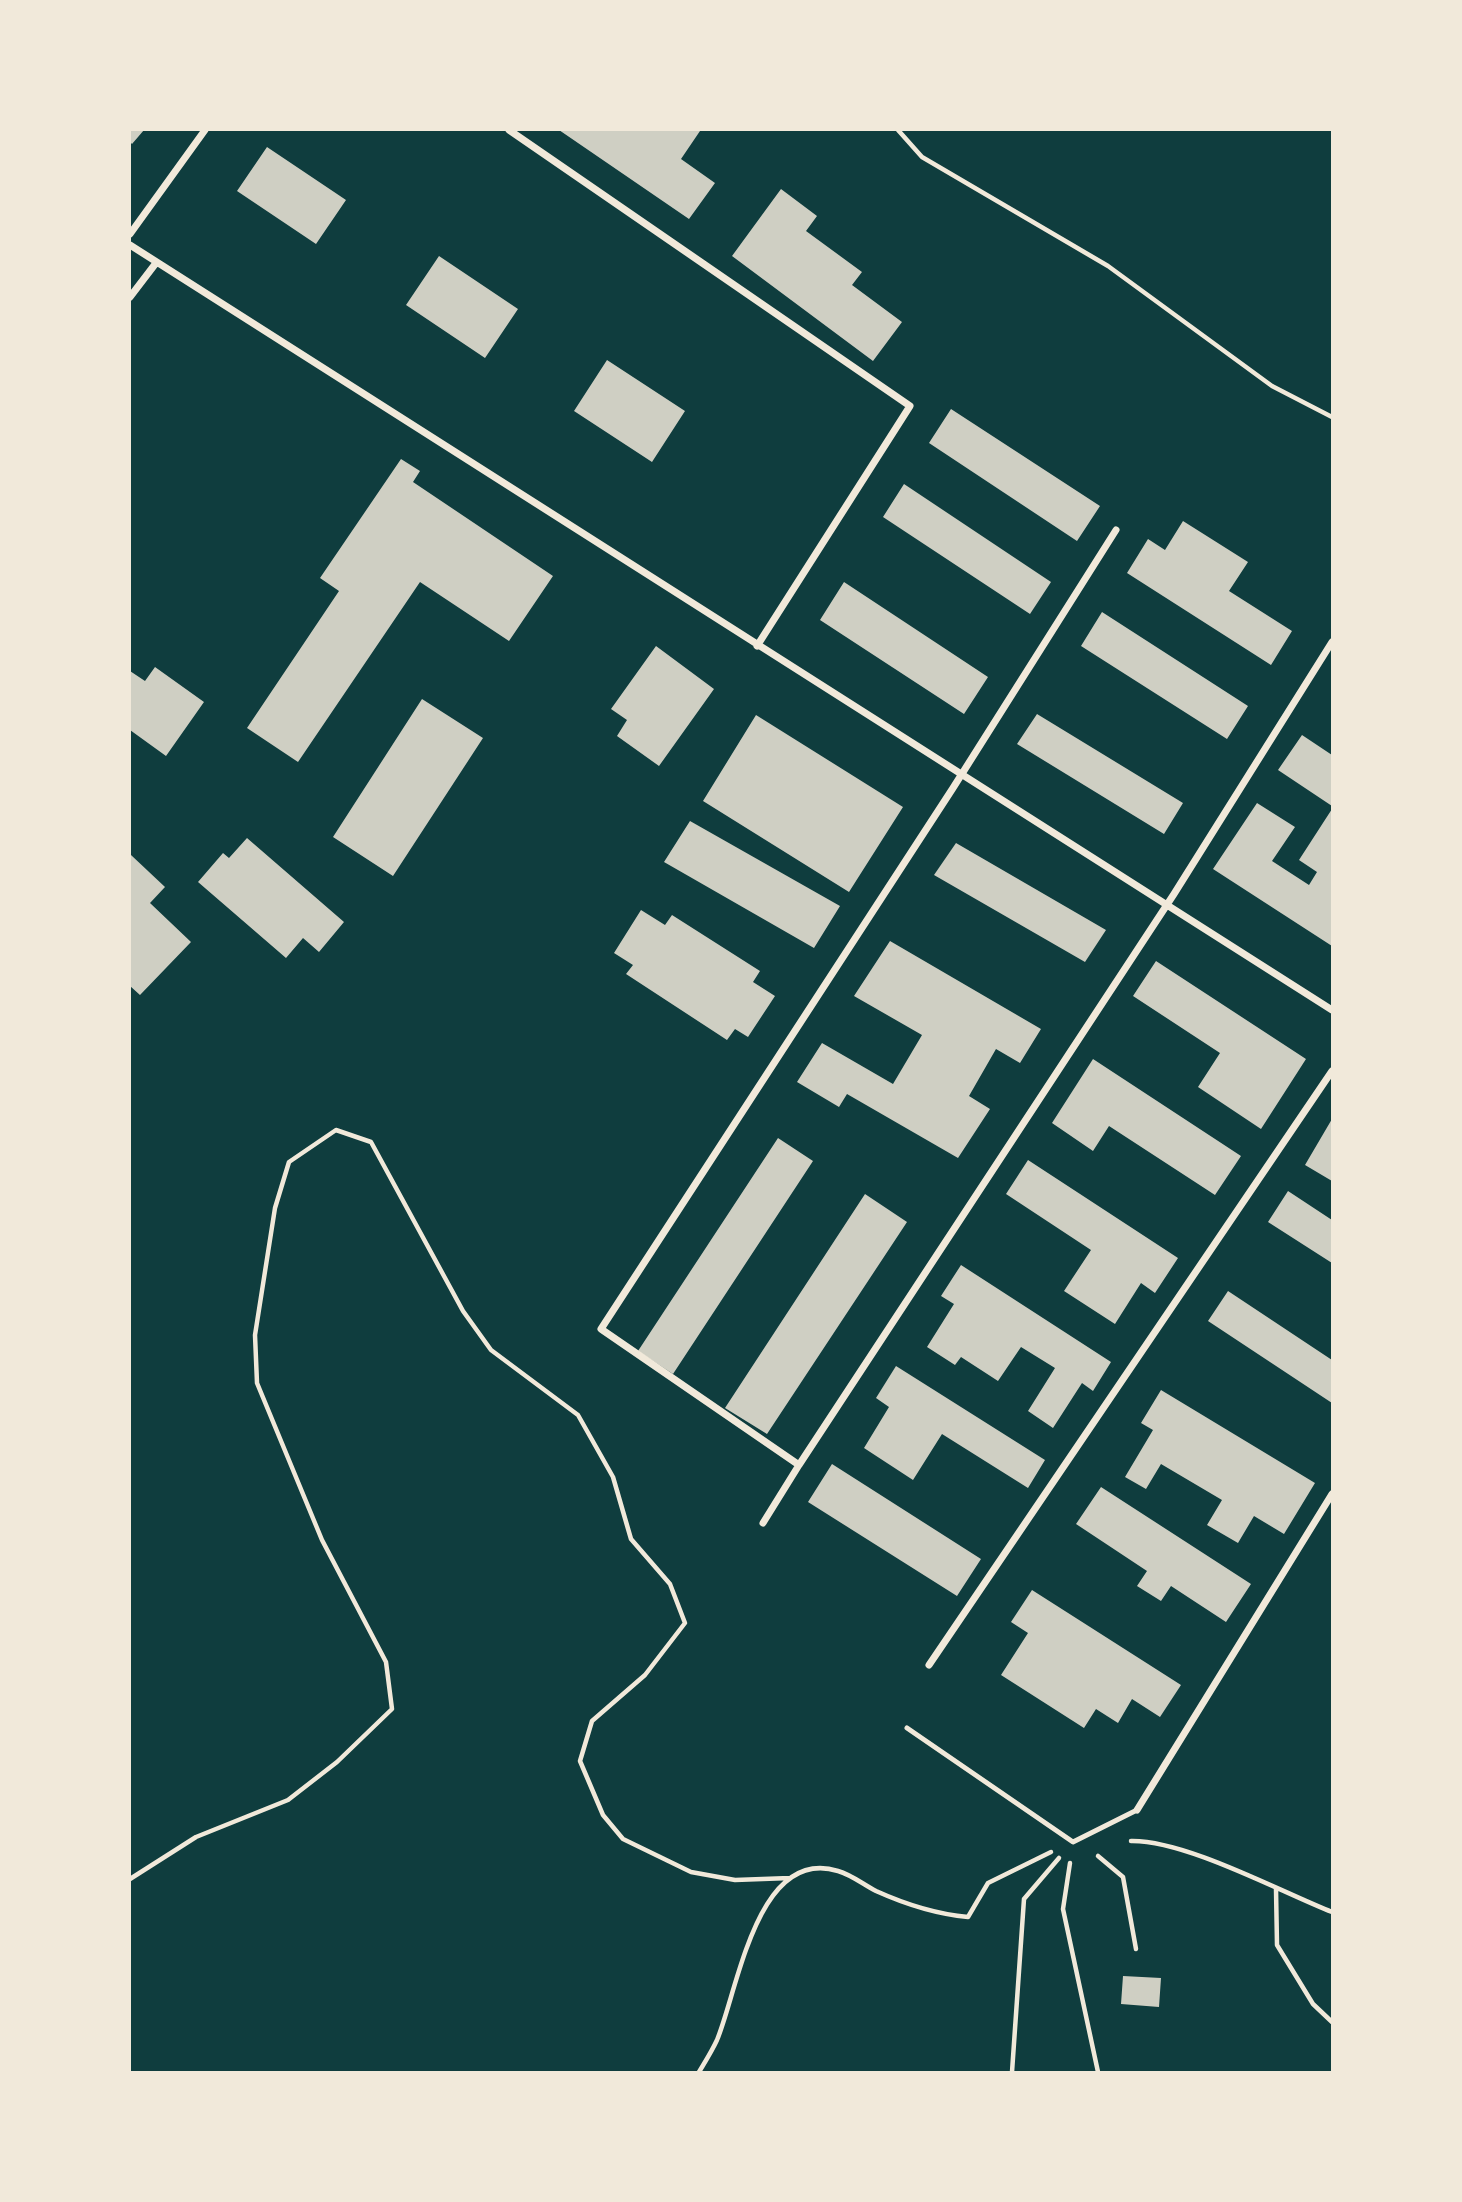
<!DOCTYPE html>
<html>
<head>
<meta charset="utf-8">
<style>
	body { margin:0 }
	#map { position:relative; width:1462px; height:2202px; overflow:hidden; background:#0f3d3e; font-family:"Space Grotesk",sans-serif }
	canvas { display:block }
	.frame { position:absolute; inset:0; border:131px solid #f1e9da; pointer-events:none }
</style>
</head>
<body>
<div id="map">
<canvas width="1462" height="2202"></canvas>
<div class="frame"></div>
</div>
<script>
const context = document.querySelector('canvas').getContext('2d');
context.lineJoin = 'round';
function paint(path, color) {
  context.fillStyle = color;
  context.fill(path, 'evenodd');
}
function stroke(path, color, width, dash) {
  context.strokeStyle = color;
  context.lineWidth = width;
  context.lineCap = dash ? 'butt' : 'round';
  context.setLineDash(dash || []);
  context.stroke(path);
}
paint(new Path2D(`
	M130,130h14l-12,14 -2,-2z
	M559,130h139l2,1 -19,28 34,24 -26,36z
	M267,147l79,53 -30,44 -79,-53z
	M781,189l36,27 -11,15 56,41 -10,13 50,37 -29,39 -141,-105z
	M439,256l79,53 -33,49 -79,-53z
	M607,360l78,51 -33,51 -78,-51z
	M951,409l149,97 -23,35 -148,-98z
	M401,459l19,12 -7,11 140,94 -44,65 -89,-59 -122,180 -51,-34 92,-137 -19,-13z
	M904,484l147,98 -21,32 -147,-97z
	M1183,521l65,41 -19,29 63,40 -21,34 -144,-92 21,-34 17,11z
	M844,582l144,95 -24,37 -144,-94z
	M1102,612l146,94 -21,33 -146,-93z
	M656,646l58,43 -55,77 -42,-30 10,-16 -16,-11z
	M155,667l49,35 -38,54 -36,-26v-59l15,10z
	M422,699l61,39 -90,138 -60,-39z
	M1037,714l146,89 -19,31 -147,-90z
	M756,715l147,92 -54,85 -146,-91z
	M1302,735l30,20v51l-54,-36z
	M1257,803l38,24 -23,34 37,24 8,-13 -18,-12 33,-51v137l-119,-77z
	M690,821l150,85 -26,42 -150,-86z
	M247,838l97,84 -25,30 -16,-14 -17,20 -88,-76 25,-29 6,5z
	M956,843l150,87 -21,32 -151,-87z
	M131,855l34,32 -15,16 41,39 -51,53 -10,-9z
	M641,910l24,15 7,-10 88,56 -7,11 22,14 -27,41 -13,-8 -8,11 -101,-66 7,-9 -19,-12z
	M890,941l151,88 -21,34 -24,-14 -27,47 21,13 -32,49 -111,-64 -8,13 -42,-25 25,-39 71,41 29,-49 -68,-39z
	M1156,961l150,98 -45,70 -63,-42 22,-34 -87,-57z
	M1093,1059l148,97 -26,39 -106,-69 -16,25 -41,-28z
	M1332,1119v62l-27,-16z
	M778,1138l35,23 -140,213 -35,-23z
	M1028,1160l150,98 -23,35 -14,-10 -26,41 -51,-33 27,-41 -85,-56z
	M1288,1191l44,29v43l-64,-41z
	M865,1194l42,28 -140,212 -42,-26z
	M961,1265l150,97 -18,29 -11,-8 -29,45 -25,-17 27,-43 -34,-21 -23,34 -37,-24 -6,8 -28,-18 27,-43 -13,-8z
	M1228,1291l104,69v43l-124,-82z
	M896,1366l149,94 -17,28 -86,-54 -29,46 -49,-32 25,-41 -13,-9z
	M1161,1390l154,93 -31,51 -30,-18 -16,27 -31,-18 15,-25 -61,-36 -15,25 -21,-12 28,-47 -12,-7z
	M832,1464l149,95 -24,37 -149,-94z
	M1101,1487l150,97 -25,38 -55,-36 -10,15 -24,-15 10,-15 -71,-47z
	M1032,1590l149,95 -21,32 -28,-18 -14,24 -22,-14 -12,19 -83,-53 27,-42 -17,-11z
	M1123,1976l38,2 -2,29 -38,-3z`), '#cfcfc3');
stroke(new Path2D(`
	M898,130l24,27 186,109 164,120 60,31
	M1131,1841c54,-1 148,50 201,71
	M1098,1856l25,21 13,72
	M1070,1863l-7,46 35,163
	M130,1879l66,-42 92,-37 49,-38 55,-53 -6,-47 -64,-122 -65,-157 -2,-48 20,-127 14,-46 47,-32 35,12 92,169 28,39 87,65 35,62 18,62 39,45 15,39 -40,52 -53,46 -12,40 23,54 20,24 68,33 44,8 55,-2
	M1276,1889l1,56 36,59 19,18
	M699,2072c6,-10 13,-21 18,-32 21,-50 40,-194 121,-169 14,4 26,14 38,20 31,14 59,23 92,26l20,-34 63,-31
	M1012,2072l12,-173 35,-41`), '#f1e9da', 4.5);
stroke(new Path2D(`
	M907,1728l166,114 64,-32`), '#f1e9da', 5);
stroke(new Path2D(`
	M509,130l401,276 -153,240
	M130,234l75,-104
	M130,245l1202,765
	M130,297l26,-34
	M799,1465l-198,-136 352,-541 163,-258
	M763,1523l36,-58 375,-571 158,-252
	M929,1665l403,-594
	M1137,1810l195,-316`), '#f1e9da', 7);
</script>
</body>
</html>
